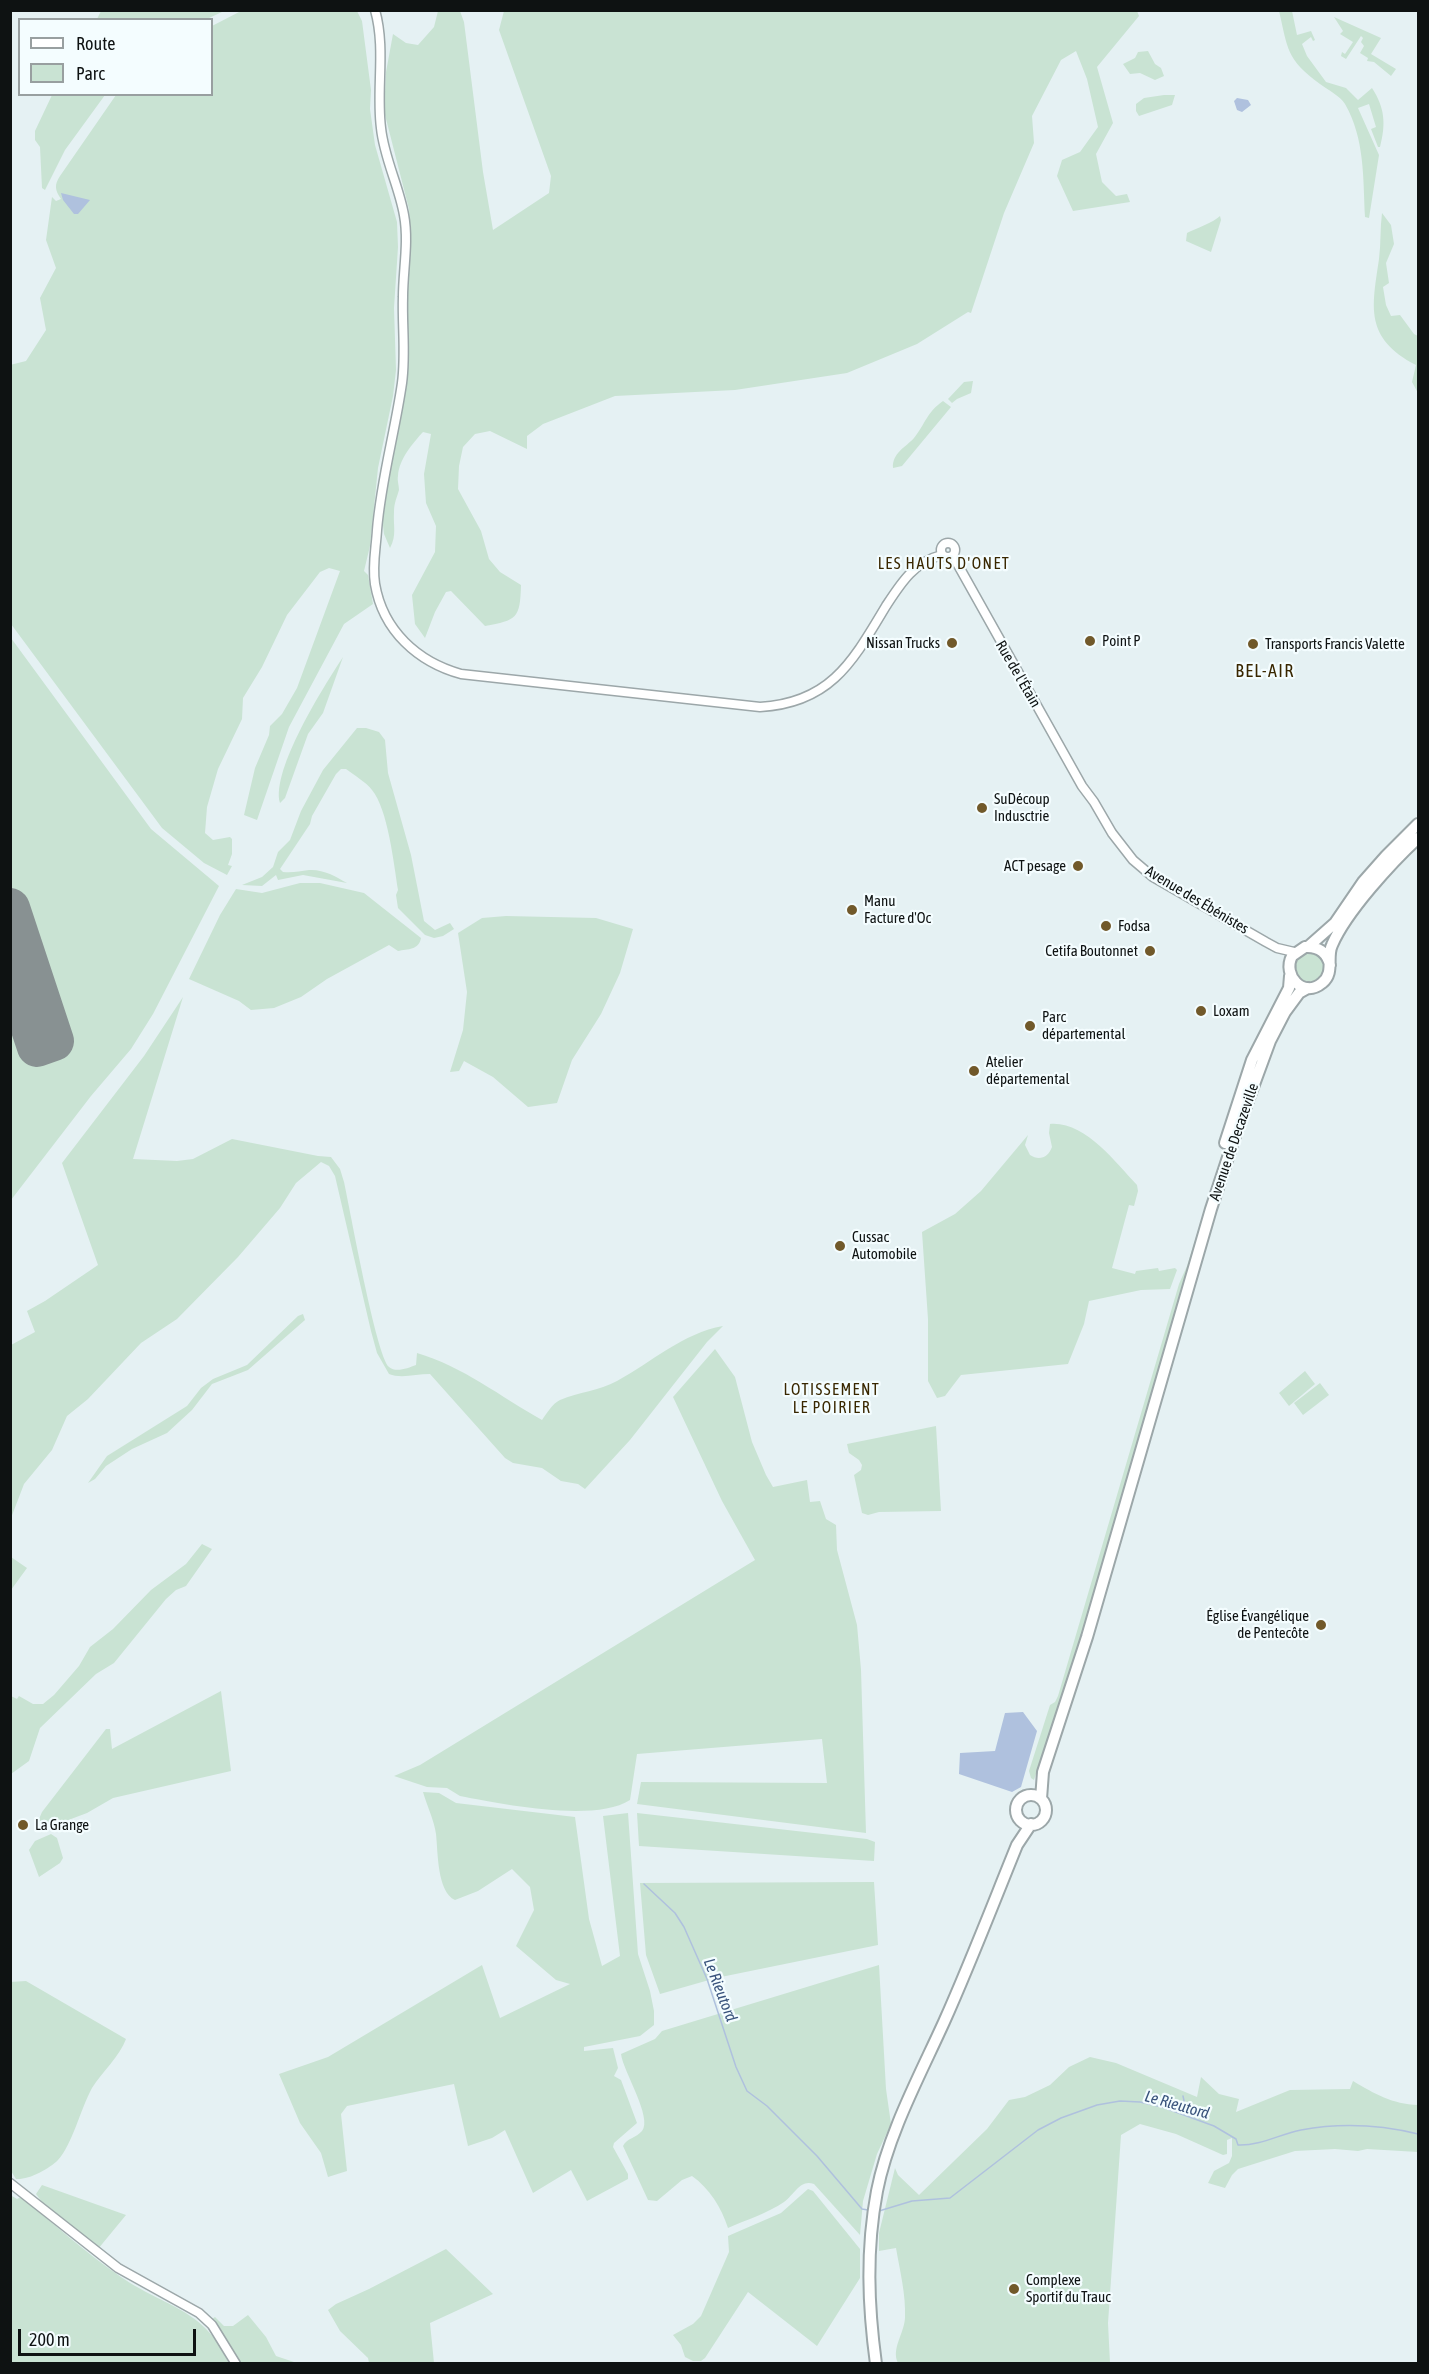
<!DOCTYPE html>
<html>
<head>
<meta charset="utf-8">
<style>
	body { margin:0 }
	#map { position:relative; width:1429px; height:2374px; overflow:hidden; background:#e5f1f3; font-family:"Asap Condensed",sans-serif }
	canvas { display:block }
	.frame { position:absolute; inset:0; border:12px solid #0e1212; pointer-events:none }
	.legend { position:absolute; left:18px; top:18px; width:195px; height:78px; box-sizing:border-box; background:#f4fdff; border:2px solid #989fa0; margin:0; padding:8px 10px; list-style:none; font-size:18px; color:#0e1212 }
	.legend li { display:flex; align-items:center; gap:12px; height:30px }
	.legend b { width:30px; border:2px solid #989fa0 }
	.scale { position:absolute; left:18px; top:2329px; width:178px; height:27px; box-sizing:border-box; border:3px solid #0e1212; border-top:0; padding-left:8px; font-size:18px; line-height:21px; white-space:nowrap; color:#0e1212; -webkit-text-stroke:4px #f4fdff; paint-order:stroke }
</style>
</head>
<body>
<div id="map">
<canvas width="1429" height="2374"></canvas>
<div class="frame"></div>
<ul class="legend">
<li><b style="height:8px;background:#fff"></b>Route</li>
<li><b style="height:16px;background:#c9e3d3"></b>Parc</li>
</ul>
<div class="scale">200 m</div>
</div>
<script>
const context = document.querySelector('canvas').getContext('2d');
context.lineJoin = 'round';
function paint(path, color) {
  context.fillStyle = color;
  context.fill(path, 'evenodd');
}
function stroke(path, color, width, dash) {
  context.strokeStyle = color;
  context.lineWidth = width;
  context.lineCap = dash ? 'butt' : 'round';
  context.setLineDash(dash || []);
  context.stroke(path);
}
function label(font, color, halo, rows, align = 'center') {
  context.font = font + ' "Asap Condensed",sans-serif';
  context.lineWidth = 4.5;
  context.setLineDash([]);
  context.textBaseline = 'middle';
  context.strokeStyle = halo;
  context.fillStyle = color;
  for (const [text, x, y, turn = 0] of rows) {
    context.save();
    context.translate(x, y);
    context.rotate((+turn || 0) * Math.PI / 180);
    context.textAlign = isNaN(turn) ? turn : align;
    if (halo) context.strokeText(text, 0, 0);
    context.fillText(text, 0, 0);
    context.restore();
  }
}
paint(new Path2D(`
	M101,11v-1l123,1 -17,8h-110z
	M241,11h116l5,10 9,69 -1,19 5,36 22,77 1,25 -4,61 2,62 -3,26 -15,72 -8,78 -6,25 4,4 5,29 -29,20 -55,103 -32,93 -13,-5 11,-47 14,-33 1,-9 12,-12 15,-26 43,-117 -11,-3 -9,4 -33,43 -25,52 -19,31 -1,21 -24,50 -11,38 -2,26 8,7 17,-3 2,2v15l-4,11 4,1 -5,9 -23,-12 -42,-35 -151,-204 -1,-259 16,-4 20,-31 -6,-32 16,-30 -10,-28 6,-43 4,4 5,-2c-6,-9 -7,-14 -1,-23l56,-81 96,-1v-68z
	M438,11h22l4,11 19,150 10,58 56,-37 2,-17 -52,-146 5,-19h633l2,5 -42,51 16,56 -17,31 6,28 14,14 11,-2 3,8 -57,9 -16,-35 5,-16 18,-8 18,-25 -11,-48 -11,-28 -15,9 -29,56 2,27 -30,70 -33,100 -3,-1 -51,32 -70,29 -112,17 -120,6 -72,28 -16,12v13l-37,-18 -15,3 -12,13 -4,19 -1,23 23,42 8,28 11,13 21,13c-1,34 -4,35 -36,41l-34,-35 -5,1 -11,20 -10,26 -10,-14 -3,-29 23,-43 1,-26 -10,-23 -2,-29 7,-40 -8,-2c-10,11 -24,27 -25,44 -1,4 1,9 1,14 -2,7 -5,13 -5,22 -1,14 3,23 -4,36l-6,-14 -2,-17 25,-134 2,-32 -3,-48 5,-59 -2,-35 -25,-98 2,-39 7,-38 13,9 12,2 16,-18z
	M1279,11h13l5,24 14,-4 4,9 -2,1 -2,-4 -9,7 5,12 19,26 20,6 12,12 14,-12c13,20 14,36 8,59h-2l-7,-18 5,-2 -7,-23 -11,4 21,47 -10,63 -4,-1c-2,-39 0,-78 -20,-113 -5,-8 -17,-14 -25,-20 -34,-25 -32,-35 -41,-73z
	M1334,17l47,21 -10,16 25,15 -5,7 -17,-14 -7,-1 1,-3 -8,-5 4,-7 -3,-4 2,-4 -2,-2 -15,23 -5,-3 1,-4 3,2 8,-12 -13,-8 3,-3z
	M1148,51l7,13 6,4 3,8 -9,4 -15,-7 -10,1 -7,-10 12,-6 3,-6z
	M52,95h53l-40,55 -20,40 -3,-2 -2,-41 -5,-7v-9z
	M1164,95h11l-3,10 -33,11 -3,-5v-7l8,-6z
	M1382,213l9,12 3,19 -8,19 3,20 -6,4 3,18 5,11 9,-1 14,19 4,2v57l-6,-11 4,-17c-52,-27 -44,-58 -37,-106 2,-16 1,-31 3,-46z
	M1220,216l1,4 -10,32 -25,-11 1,-8c8,-4 27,-11 33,-17z
	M973,381l-2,12 -14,6 -5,4 -4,-4 16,-17z
	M943,401l8,6 -49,59 -9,2c-1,-15 13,-21 21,-30 12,-15 12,-25 29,-37z
	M11,638l140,191 68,57 -66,128 -22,35 -40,47 -80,104z
	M343,657l-20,56 -15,21 -23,64 -5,5c-9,-33 44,-117 63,-146z
	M357,728h9l13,4 6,8 3,33 23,82 13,66 11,9 15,-7 4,6 -11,7 -9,2 -9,-3 -27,-27 -2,-13 2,-5c-4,-25 -10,-81 -26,-100 -6,-8 -17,-14 -26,-21h-5l-5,5 -24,42 -2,8 -30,45 3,3c10,1 17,-1 26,-2 14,-1 26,6 38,13l-44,-8 -25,5 -2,-5 -14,11 -20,-1 20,-8 11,-10 5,-15 12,-12 11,-29 22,-41z
	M300,883h20l44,10 57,45c-2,12 -13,11 -23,13l-9,-6 -62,34 -26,18 -27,11 -23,2 -12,-9 -50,-22 31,-64 16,-26 26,4z
	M506,916l90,2 37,11 -13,44 -19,41 -29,46 -15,43 -29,4 -35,-30 -29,-16 -5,10 -9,1 13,-42 4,-38 -9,-59 24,-15z
	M1294 967a15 15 0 1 1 30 0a15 15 0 1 1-30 0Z
	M183,997l-50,162 44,2 16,-2 39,-20 86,17 13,1 9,12 4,13c6,27 32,173 45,185 7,6 19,1 27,-2l1,-12c45,13 84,44 125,67 5,-7 10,-16 18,-20 19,-8 39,-9 57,-19 35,-19 66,-48 106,-55l-16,16 -77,98 -45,49 -7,-5 -17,-3 -19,-13 -29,-5 -8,-5 -75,-84c-14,0 -29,5 -41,0l-12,-21 -6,-22 -36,-155 -6,-10 -8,-4 -25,21 -16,25 -42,49 -61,62 -36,24 -53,56 -21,17 -15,34 -28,34 -13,34v-173l24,-13 -8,-21 18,-10 53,-36 -36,-102 82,-107z
	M1050,1124c35,-3 65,38 87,61l1,6 -4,15 -5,-1 -17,63 23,6 1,-3 22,-3 1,3 16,-3 2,2 -7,19 -29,1 -52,11 -5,23 -16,40 -107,11 -16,21 -8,2 -9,-17v-62l-6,-87 33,-18 26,-23 47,-56 -3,10 5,10c9,6 18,3 22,-8l-3,-14z
	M1211,1188l-85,302 -48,156 -44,134 -3,-2 -2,-7 21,-66 5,-3 3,-6 121,-412 8,-18z
	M303,1314l2,6 -57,50 -36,14 -20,26 -25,23 -35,16 -26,17 -11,13 -7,4 19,-27 80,-50 14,-18 12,-9 34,-14 51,-49z
	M715,1349l20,28 17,65 14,33 7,12 34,-7 3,22 10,-1 6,18 10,6 1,25 20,75 4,45 5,163 -229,-29 4,-22 186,1 -5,-44 -185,15 -7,46c-36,23 -128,4 -170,-4l-13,-8 -20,-1 -33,-11 26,-11 335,-205 -33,-59 -49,-104z
	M1305,1371l10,13 -26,22 -10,-13z
	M1320,1383l9,12 -26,20 -9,-12z
	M936,1426l5,85 -62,1 -11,3 -6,-2 -8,-38 7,-5 1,-5 -3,-5 -10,-7 -2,-9z
	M202,1544l10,5 -26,37 -10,4 -10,9 -52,64 -18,11 -56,54 -11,33 -18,13v-78l6,3 2,-3 14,8h10l11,-9 25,-29 11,-19 23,-18 38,-39 35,-26z
	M11,1557l16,11 -16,22z
	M221,1691l10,80 -118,27 -26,15 -48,18 -3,-5 6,-14 64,-83h4l2,20z
	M423,1792l16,1 17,10 119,14 14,102 13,47 18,-10 -17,-140 25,-3 10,141 12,37 4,20v14l-14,11 -56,11v4l29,-3 5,20 -4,8 7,4 16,43 -23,20 -1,4 15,27v5l-41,22 -16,-31 -38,23 -28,-63 -13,8 -24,8 -14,-62 -107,22 -6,8 6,57 -19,6 -7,-24 -21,-30 -21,-49 49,-17 154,-92 18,53 70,-34 -14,-4 -40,-34 18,-36 -4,-23 -18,-18 -34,22 -23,9c-18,-8 -17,-48 -19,-66 -2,-14 -9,-28 -13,-42z
	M637,1813l230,26 8,3 -1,19 -235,-15z
	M51,1834l6,4 6,20 -3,5 -21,14 -10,-27 6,-9z
	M874,1882l4,63 -162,33 -56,16 -14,-39 -6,-72z
	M879,1965l7,124 5,35 -14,30 -14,47 -3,34 -46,-51c-14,-5 -19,10 -30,18 -16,11 -38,18 -56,26 -7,-21 -18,-39 -36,-52l-10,4 -25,21 -9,-1 -25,-54c4,-8 13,-8 19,-15 11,-13 -19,-60 -21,-77l34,-15 7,-8z
	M26,1981l100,58c-6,17 -24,33 -34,49 -11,20 -20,57 -34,72 -9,9 -29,20 -42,19l-5,-8 -1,-189z
	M1090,2057l26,6 81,34 4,-20 18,17 20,5 -3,13 54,-22 60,-1 3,-8c22,13 39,23 65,24v47l-51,-3 -9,2 -23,-2 -40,2 -57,18 -6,6 -7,13 -17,-5 6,-12 15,-8 3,-7v-18l-5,2v14l-4,1 -47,-21 -36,-10 -19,11 -13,188 2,40h-212c-7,-14 6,-29 7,-45 1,-23 -5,-47 -9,-70l-17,3v-18l16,-65 3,7 21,20 68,-66 22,-29 16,-3 25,-12 19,-18z
	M42,2185l84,30 -28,34 -56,-47 -6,-8z
	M808,2189l5,2 47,58v29l-43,68 -69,-54 -43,66 -4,3h-8l-8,-4 -4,-12 -8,-10 20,-11 8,-8 28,-64 -1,-16 53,-23z
	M12,2196l5,3 4,-2c33,27 65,56 100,80 45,31 83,31 108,86h-218z
	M446,2249l47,45 -63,29 4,40h-65l-1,-5 -28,-27 -12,-21 8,-6 33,-15z
	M248,2315l18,22 10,19 21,7h-57l-28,-44 3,-2 9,9h9z`), '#c9e3d3');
paint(new Path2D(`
	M1237,98l11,2 3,5 -9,7 -5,-2 -3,-9z
	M61,193l29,7 -12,14h-4l-11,-14z
	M1023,1712l14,19 -16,56 -9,5 -53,-18 1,-21 35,-2 10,-38z`), '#afc1de');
stroke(new Path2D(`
	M1412,851l6,-5
	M1367,901l13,-16
	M644,1884l31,29 9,14 23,52 29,88 11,24 20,15 50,50 45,53 6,1
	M1183,2096l4,19
	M879,2211l33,-10 38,-3 88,-68 23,-12 36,-13 23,-4 20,1 22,5 52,19 22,13 2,6c22,1 42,-11 63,-15 38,-7 80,-5 117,4`), '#afc1de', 1.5);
stroke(new Path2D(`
	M10,908l44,133 -17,6 -27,-81`), '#889192', 40);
const minor = new Path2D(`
	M375,10c11,39 1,79 6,118 3,30 18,58 23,87 5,27 -1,55 -1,82 -1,29 3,57 -1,86 -7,49 -21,97 -25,147 -1,18 -5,36 -2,54 8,47 43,78 86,90l299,33c71,-4 93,-46 126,-101 15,-23 28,-44 56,-51
	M941 550a7 7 0 1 1 14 0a7 7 0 1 1-14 0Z
	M953,556l129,230 12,16 18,31 21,27 20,17 113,65 11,6 17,4
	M10,2183l108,85 81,45 13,12 24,39`);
const major = new Path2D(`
	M1309,946l26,-23 28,-41 23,-26 32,-32
	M1330,965c-3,-13 -12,-19 -25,-18l-13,9c-10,19 11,43 30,27 13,-10 4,-26 10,-38 14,-33 60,-83 86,-107
	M1225,1143l27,-83 37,-72 1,-12
	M1016 1810a15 15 0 1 1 30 0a15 15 0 1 1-30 0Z
	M1041,1799l2,-27 44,-135 124,-428 24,-73 35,-95 15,-29 14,-19 9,-5
	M876,2364c-8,-59 -10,-115 1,-173 11,-57 43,-116 67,-169 26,-58 49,-118 73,-177l14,-21`);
stroke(minor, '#9ca7a9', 11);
stroke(major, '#9ca7a9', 14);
stroke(minor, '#fff', 8);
stroke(major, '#fff', 10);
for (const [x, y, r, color] of [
	[1090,641,6,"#71592a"],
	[952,643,6,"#71592a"],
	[1253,644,6,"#71592a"],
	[982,808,6,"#71592a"],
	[1078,866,6,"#71592a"],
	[852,910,6,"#71592a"],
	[1106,926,6,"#71592a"],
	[1150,951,6,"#71592a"],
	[1201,1011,6,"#71592a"],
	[1030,1026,6,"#71592a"],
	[974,1071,6,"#71592a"],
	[840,1246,6,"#71592a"],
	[1321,1625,6,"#71592a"],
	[23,1825,6,"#71592a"],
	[1014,2289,6,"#71592a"]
]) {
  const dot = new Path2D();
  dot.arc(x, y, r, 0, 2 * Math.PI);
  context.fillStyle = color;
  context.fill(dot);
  stroke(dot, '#f4fdff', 2);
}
label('15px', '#0e1212', '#f4fdff', [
	["Point P",1102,641],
	["Nissan Trucks",940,643,"right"],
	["Transports Francis Valette",1265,644],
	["SuDécoup",994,799],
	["Indusctrie",994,816],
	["ACT pesage",1066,866,"right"],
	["Manu",864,901],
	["Facture d'Oc",864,918],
	["Fodsa",1118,926],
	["Cetifa Boutonnet",1138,951,"right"],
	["Loxam",1213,1011],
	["Parc",1042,1017],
	["départemental",1042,1034],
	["Atelier",986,1062],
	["départemental",986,1079],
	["Cussac",852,1237],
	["Automobile",852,1254],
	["Église Évangélique",1309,1616,"right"],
	["de Pentecôte",1309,1633,"right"],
	["La Grange",35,1825],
	["Complexe",1026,2280],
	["Sportif du Trauc",1026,2297]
], 'left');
label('15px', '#0e1212', '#f4fdff', [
	["Rue de l'Étain",1018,674,60],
	["Avenue des Ébénistes",1197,900,31],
	["Avenue de Decazeville",1234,1142,-71]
]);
context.letterSpacing = '1.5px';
label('16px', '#392700', '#f4fdff', [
	["LES HAUTS D'ONET",944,564],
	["LOTISSEMENT",832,1390],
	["LE POIRIER",832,1408]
]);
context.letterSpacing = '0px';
label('italic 16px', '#39537c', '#f4fdff', [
	["Le Rieutord",720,1990,69],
	["Le Rieutord",1177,2105,16]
]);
context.letterSpacing = '1.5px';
label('18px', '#392700', '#f4fdff', [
	["BEL-AIR",1265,671]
]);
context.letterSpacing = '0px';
</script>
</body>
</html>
